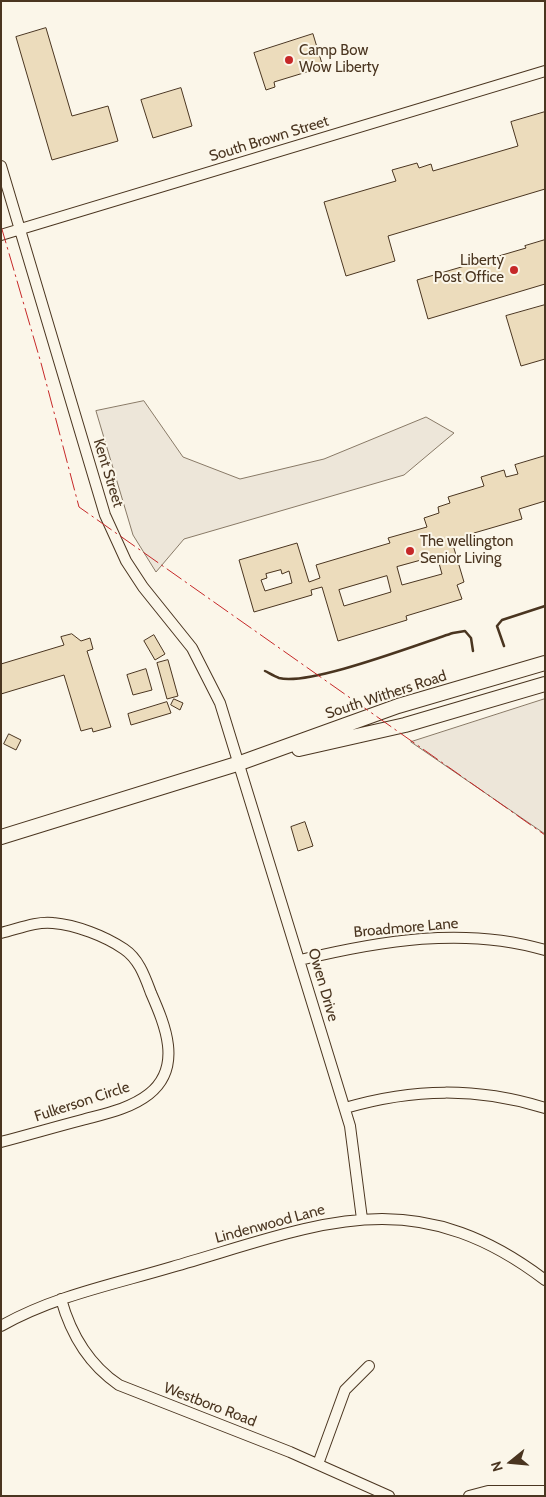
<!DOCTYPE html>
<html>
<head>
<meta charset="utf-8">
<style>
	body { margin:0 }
	#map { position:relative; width:546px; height:1497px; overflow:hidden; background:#fbf6e9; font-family:Cabin,sans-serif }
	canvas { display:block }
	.frame { position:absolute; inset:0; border:2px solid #4a3520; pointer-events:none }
	.north { position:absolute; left:486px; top:1437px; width:50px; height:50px; -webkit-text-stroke:4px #fbf6e9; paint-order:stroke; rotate:253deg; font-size:14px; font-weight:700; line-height:20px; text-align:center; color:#4a3520 }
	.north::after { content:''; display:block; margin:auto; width:18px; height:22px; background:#4a3520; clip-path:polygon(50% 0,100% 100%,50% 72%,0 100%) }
</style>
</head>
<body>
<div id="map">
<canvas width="546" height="1497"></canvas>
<div class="frame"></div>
<div class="north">N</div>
</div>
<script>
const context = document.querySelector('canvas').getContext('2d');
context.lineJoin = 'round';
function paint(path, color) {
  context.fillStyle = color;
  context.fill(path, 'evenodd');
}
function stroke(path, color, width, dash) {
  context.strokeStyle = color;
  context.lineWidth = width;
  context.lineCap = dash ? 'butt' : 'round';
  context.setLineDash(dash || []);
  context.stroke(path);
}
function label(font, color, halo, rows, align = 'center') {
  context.font = font + ' Cabin,sans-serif';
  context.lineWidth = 4;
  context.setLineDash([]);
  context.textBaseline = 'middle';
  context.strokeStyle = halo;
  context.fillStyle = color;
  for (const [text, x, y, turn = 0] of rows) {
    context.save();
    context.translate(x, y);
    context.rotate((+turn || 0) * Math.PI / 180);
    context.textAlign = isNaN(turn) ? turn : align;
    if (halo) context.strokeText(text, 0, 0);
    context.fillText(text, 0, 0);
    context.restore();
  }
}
const green = new Path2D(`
	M144,401l39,56 57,22 84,-20 102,-42 28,16 -50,42 -220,64 -28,33 -23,-37 -37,-124z
	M545,699v135l-134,-92z`);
paint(green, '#ede6d9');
stroke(green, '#887966', 1);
const building = new Path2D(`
	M46,28l26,88 36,-10 10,35 -66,19 -36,-123z
	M313,34l10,33 -49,15 1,5 -9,3 -12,-37z
	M181,88l11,38 -39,12 -12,-38z
	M545,112v77l-157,47 7,25 -49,15 -22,-74 72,-21 -4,-11 25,-7 2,5 12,-4 2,7 85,-25 -7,-24z
	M545,240v44l-117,35 -11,-39 109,-32 -1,-2z
	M545,305v54l-24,7 -15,-50z
	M545,456v45l-26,8 3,10 -48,14 2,6 -23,6 11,37 -7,3 5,14 -56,17 1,4 -69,21 -16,-54 -11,3 1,5 -58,17 -15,-52 58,-17 12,39 11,-4 -4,-13 74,-22 -2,-5 39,-11 -3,-9 15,-5 -1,-6 12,-4 -2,-6 36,-11 -3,-9 23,-7 2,7 12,-3 -3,-9zM437,556l5,18 -40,11 -5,-18zM281,570l1,4 7,-3 3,12 -27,8 -4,-11 6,-2 -1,-4zM387,576l4,16 -47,14 -5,-16z
	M72,634l9,7 9,-3 3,11 -6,2 24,76 -18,5 -1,-4 -11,3 -17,-56 -63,19v-30l63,-19 -3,-8z
	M154,635l11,19 -10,6 -11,-19z
	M168,660l10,36 -11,3 -10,-36z
	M146,669l6,21 -19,5 -6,-20z
	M174,699l9,4 -3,7 -9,-5z
	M167,702l4,11 -40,12 -3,-11z
	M9,734l12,6 -5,10 -12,-6z
	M305,822l8,24 -15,5 -7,-24z`);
paint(building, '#ecdcbc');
stroke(building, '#4a3520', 1);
const street = new Path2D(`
	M1,166l104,349 21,46 17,26 49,61 28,55 130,423 12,93
	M1,235l544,-164
	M1,933c17,-4 35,-12 52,-10 23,2 52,13 71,26 15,10 21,28 27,44 14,32 32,74 -2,101 -19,15 -45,20 -67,26 -27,7 -54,15 -81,22
	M300,960c79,-19 164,-34 245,-10
	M345,1108c68,-20 132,-21 200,0
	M61,1299c10,36 27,65 58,86l171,67 99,44
	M1,1326c53,-30 114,-42 171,-59 143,-41 239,-89 373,13
	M318,1464l27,-74 24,-24
	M469,1496l19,-5h57`);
const secondary = new Path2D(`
	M299,749l106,-24 140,-41
	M1,837l239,-74 158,-57 147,-43`);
stroke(street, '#4a3520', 12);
stroke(secondary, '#4a3520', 16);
stroke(street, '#fbf6e9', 10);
stroke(secondary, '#fbf6e9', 14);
stroke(new Path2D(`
	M504,646l-7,-20 5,-6 43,-14
	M265,671c4,2 9,5 14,7 31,8 139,-34 174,-45l12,-2 6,7 2,13`), '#4a3520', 2.5);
stroke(new Path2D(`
	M1,226l40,137 38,144 466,328`), '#c62828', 1, [18, 4, 2.5, 4]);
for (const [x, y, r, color] of [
	[289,60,5,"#c62828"],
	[514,270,5,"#c62828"],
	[410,551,5,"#c62828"]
]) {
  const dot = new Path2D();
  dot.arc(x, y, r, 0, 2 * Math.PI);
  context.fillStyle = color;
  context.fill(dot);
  stroke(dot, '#fbf6e9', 2);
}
label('15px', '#4a3520', '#fbf6e9', [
	["Camp Bow",299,51],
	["Wow Liberty",299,68],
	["Liberty",504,261,"right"],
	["Post Office",504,278,"right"],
	["The wellington",420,542],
	["Senior Living",420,559]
], 'left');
label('15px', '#4a3520', '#fbf6e9', [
	["South Brown Street",269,139,-17],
	["Kent Street",108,473,73],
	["South Withers Road",386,695,-18],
	["Broadmore Lane",406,928,-5],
	["Owen Drive",323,985,74],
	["Fulkerson Circle",82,1102,-18],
	["Lindenwood Lane",270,1224,-15],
	["Westboro Road",210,1405,21]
]);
</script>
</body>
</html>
